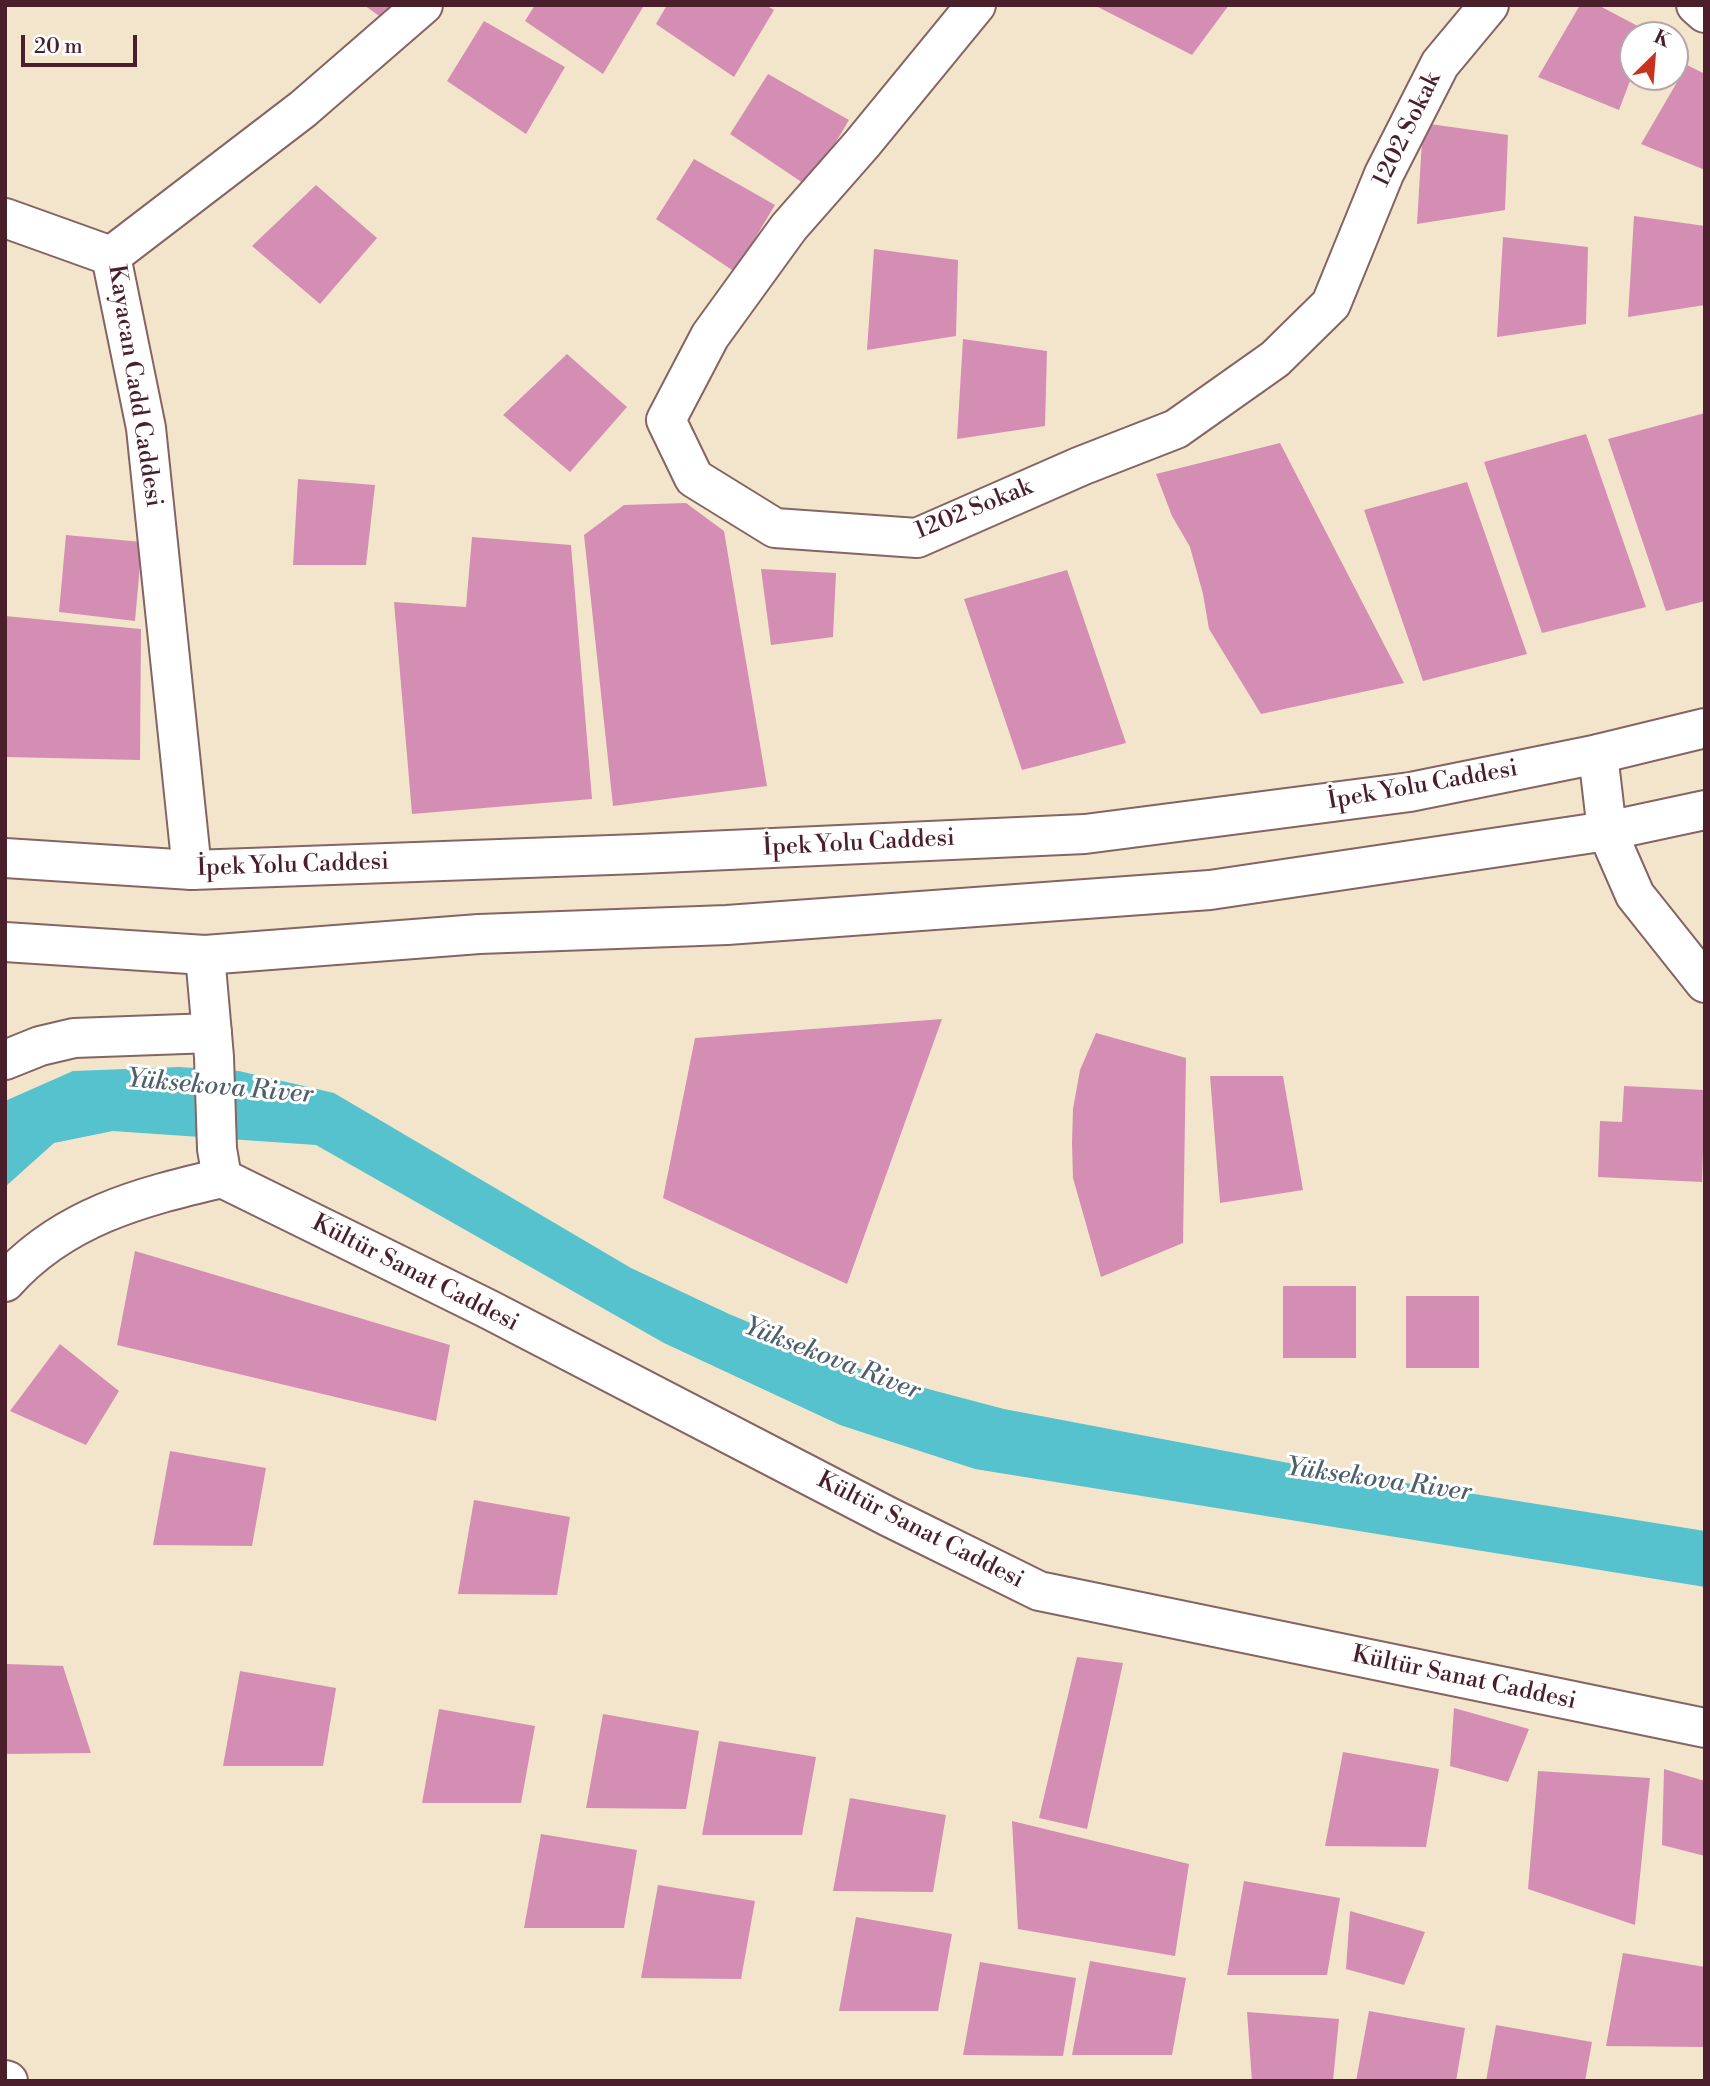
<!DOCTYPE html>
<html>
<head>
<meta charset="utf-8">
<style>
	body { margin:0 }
	#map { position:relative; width:1710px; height:2086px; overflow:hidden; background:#f3e5cc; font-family:"Libre Bodoni",serif }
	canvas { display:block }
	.frame { position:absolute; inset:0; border:7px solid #4a1f2b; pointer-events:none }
	.north { position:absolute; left:1619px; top:21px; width:70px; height:70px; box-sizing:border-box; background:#fff; border:2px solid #b7a5aa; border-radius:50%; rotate:25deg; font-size:19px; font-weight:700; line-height:28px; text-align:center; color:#4a1f2b }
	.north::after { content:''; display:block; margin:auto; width:24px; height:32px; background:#c8321e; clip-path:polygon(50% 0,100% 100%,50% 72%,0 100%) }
	.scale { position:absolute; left:21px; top:35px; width:116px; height:32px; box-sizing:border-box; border:4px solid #4a1f2b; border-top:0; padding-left:9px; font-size:21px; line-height:24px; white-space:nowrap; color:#4a1f2b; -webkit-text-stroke:5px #fff; paint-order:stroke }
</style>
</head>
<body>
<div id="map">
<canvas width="1710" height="2086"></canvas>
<div class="frame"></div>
<div class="north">K</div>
<div class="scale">20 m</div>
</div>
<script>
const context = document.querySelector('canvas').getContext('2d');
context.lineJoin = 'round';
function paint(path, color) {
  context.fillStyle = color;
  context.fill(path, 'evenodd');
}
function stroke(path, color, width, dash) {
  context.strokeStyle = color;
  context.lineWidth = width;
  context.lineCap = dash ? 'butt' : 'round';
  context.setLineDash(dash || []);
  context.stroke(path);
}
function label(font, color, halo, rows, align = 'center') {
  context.font = font + ' "Libre Bodoni",serif';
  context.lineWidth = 6;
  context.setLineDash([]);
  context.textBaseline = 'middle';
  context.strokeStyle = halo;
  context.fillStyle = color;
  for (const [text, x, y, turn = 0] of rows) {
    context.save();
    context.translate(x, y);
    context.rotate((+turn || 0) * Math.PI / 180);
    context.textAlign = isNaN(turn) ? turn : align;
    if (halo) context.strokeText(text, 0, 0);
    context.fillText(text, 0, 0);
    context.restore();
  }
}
paint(new Path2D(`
	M179,1067l60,4 95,22 297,175 98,46 146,61 129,34 327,62 374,60v56l-730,-118 -135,-44 -176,-82 -348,-198 -203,-14 -59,12 -49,44v-86l68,-30z`), '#55c2cd');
paint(new Path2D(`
	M364,5h36l-11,18z
	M535,5h105l3,2 -40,67 -78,-53z
	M667,5h99l8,5 -40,67 -78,-53z
	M1094,5h135l-37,50z
	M1580,5h18l51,27 -1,3h-15v38l-14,37 -81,-33z
	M484,21l81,46 -39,67 -79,-53z
	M1687,65l18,9v96l-64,-26z
	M768,74l81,46 -40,67 -79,-53z
	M1423,123l85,12 -3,75 -88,14z
	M694,159l81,46 -40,67 -79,-53z
	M316,185l61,53 -57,66 -68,-58z
	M1634,216l71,10v79l-77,12z
	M1503,237l85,10 -2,77 -89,13z
	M874,249l84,11 -2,76 -89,14z
	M963,339l84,12 -2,75 -88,13z
	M567,354l60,53 -57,65 -67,-57z
	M1705,413v188l-39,10 -58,-172z
	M1586,434l60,173 -104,26 -58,-171z
	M1280,443l124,240 -143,31 -52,-85 -6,-35 -13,-47 -18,-31 -16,-42z
	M298,479l77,6 -9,80h-73z
	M1467,482l60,172 -104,27 -59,-171z
	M686,503l38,28 43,255 -154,20 -29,-271 40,-30z
	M66,535l76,7 -7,79 -76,-9z
	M472,537l99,8 21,254 -180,15 -18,-212 72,5z
	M761,569l75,4 -3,64 -62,8z
	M1067,570l59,173 -104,27 -58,-171z
	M5,616l136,13 -1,131 -135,-3z
	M942,1019l-95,265 -184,-86 32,-160z
	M1096,1033l90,25 -3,185 -82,34 -28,-99 -1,-35 1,-34 7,-39z
	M1210,1076h73l20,114 -83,13z
	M1624,1086l81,4 -3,92 -104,-5 2,-56 22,1z
	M135,1251l315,94 -14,76 -319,-76z
	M1283,1286h73v72h-73z
	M1406,1296h73v72h-73z
	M60,1344l59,47 -33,54 -76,-34z
	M170,1451l96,17 -14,78 -99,-1z
	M474,1500l96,17 -13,78 -99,-1z
	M1077,1657l46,6 -36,166 -48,-11z
	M5,1664l58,2 28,87 -86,1z
	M240,1671l96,17 -13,78h-100z
	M1454,1708l75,21 -21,53 -58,-16z
	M439,1709l96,17 -14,77h-99z
	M603,1714l96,17 -13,78 -100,-1z
	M719,1741l97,16 -14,78h-100z
	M1343,1752l96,17 -13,78 -101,-1z
	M1664,1769l41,12v75l-43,-11z
	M1538,1771l112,7 -15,147 -107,-36z
	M850,1798l96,17 -13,77 -100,-1z
	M1012,1821l177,43 -14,92 -157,-27z
	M541,1834l96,16 -13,78h-100z
	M1244,1881l96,17 -13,77h-100z
	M658,1885l97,16 -14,78 -100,-1z
	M1350,1911l75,21 -21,53 -58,-16z
	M856,1917l96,17 -14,77h-99z
	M1623,1953l82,14v80l-99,-1z
	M1090,1961l96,17 -14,77h-100z
	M980,1962l96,16 -13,78 -100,-1z
	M1369,2011l96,17 -9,53h-100z
	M1247,2012l92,7 -6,62h-81z
	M1496,2025l96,17 -7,39h-99z`), '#d58eb3');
const street = new Path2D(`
	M976,5l-114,139 -73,83 -79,109 -44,84 28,58 81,50 142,10 164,-72 95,-37 99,-70 56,-55 53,-130 56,-110 49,-59
	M5,1060l35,-14 34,-8 138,-5
	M5,1282c58,-65 135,-85 217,-104
	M5,2080l3,1`);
const secondary = new Path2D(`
	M1696,5l9,8
	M5,218l106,38
	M1598,754l9,77 28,64 70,88
	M192,870l-46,-442 -35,-172 192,-147 120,-104
	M205,955l9,102 3,92 5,29 266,131 401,208 150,74 666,137`);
const highway = new Path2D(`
	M5,858l187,12 447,-16 446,-20 325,-42 188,-38 107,-26
	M5,942l200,13 274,-21 248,-9 483,-35 397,-59 98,-21`);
stroke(street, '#856463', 42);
stroke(secondary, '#856463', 42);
stroke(highway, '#856463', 42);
stroke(street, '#fff', 38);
stroke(secondary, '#fff', 38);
stroke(highway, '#fff', 38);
label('24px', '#4a1f2b', '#fff', [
	["1202 Sokak",1408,130,-64],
	["Kayacan Cadd Caddesi",134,386,81],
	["1202 Sokak",974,510,-22],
	["İpek Yolu Caddesi",1423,786,-10],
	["İpek Yolu Caddesi",859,844,-3],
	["İpek Yolu Caddesi",293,866,-2],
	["Kültür Sanat Caddesi",415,1274,27],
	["Kültür Sanat Caddesi",920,1531,27],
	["Kültür Sanat Caddesi",1464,1679,12]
]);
label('italic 26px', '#4e606c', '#fff', [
	["Yüksekova River",220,1088,5],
	["Yüksekova River",832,1360,21],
	["Yüksekova River",1379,1481,8]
]);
</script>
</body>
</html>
